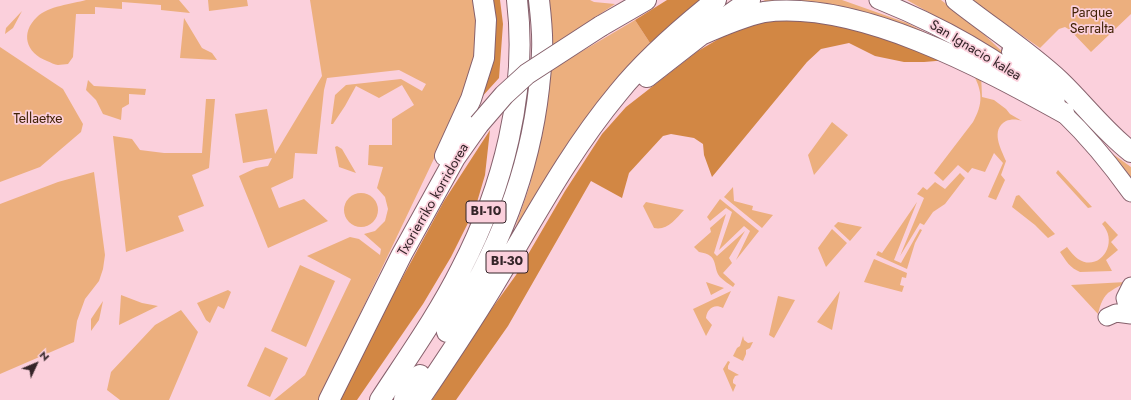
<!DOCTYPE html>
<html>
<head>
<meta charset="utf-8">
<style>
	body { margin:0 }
	#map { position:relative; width:1131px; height:400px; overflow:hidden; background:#fbd0dc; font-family:Jost,sans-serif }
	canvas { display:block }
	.north { position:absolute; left:16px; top:344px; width:40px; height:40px; -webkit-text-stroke:3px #fbd0dc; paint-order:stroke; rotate:46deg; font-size:11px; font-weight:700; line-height:16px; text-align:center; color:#352529 }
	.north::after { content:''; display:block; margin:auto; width:14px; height:18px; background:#352529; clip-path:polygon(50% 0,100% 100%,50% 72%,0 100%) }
</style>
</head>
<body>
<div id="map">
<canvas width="1131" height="400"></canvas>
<div class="north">N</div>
</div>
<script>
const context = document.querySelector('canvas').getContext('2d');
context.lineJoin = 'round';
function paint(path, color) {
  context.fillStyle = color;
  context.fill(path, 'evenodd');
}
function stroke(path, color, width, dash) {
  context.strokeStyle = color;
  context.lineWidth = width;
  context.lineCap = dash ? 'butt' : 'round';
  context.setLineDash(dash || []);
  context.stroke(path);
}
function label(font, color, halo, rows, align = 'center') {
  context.font = font + ' Jost,sans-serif';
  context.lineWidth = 3.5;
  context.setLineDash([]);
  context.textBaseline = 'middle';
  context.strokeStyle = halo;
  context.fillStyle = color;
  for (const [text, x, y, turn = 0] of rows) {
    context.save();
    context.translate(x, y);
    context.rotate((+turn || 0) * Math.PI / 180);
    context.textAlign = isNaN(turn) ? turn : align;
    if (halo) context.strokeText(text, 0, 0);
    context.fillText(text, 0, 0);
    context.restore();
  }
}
paint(new Path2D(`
	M86,0h93l11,13 -29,-3v-5l-39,-3v7l-27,-2v7h-19l-3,43 -5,7c-3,0 -7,1 -10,1 -3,0 -8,-3 -11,-4 -21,-8 -27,-28 -10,-44 11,-11 35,-13 49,-17z
	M208,0h39l1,6 -39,5z
	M310,0h163l4,22 -1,39 -14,39 -143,300h-45l31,-25 46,-96 -44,-23 43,-19 9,2 21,16 1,-6 -17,-15 11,-3 10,-10 3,-12 -3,-12 -8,-9 6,-21 -15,-2 1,-20h23v-26l22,-14 -12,-20 -23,13 -23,-12 -11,20 -12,18h-2l4,-29 11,-10 55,-6 21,12 4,-7 -27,-14 -72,8 -3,12 -7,64 -22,-1 -2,25 -22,10 8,20 25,-9 24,22 -60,27 -29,-72 17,-8 12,-2 4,-8 -29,5 -8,-49 32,-5 8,45 47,-78z
	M549,0h41l4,2 21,2 -64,43z
	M765,0h77l65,23 69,35 -220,-52z
	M907,0h34l34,26 34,32z
	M971,0h160v14l-40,38 -21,-22 -5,-3 -6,2 -19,19z
	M22,11l-9,17 -8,6 1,-6z
	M184,18l18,30 10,5 5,7 -37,-2z
	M635,20l15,23 -65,77 -18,24 -56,96 19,-55 10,-49 7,-64z
	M0,47l63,42 20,35 -2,8 -41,35 -40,15z
	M981,73l1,24 12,3 12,9 4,5 12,7c-5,-2 -11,-2 -16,0 -16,9 -5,28 0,40l-5,14 4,5 -9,20 -8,-3 15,-34 -9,-10 -9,19 -13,-4 -4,5 -10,-8 -15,16 -9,-8 39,-51c10,-18 10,-30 0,-48z
	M88,80l6,6 52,3 -1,6 -16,-1v10l-7,4 -1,12 -18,-6 -7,-14 -10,-10z
	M206,99h9l-6,69 -17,7 12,31 -26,10 6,15 -58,21 -13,-116 19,3 8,11 24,3h38z
	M832,122l16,13 -34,40 -6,-20z
	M337,146l5,3 14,24 -17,-6 -4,-20z
	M1110,152l21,15v10z
	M1058,170l34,37 -4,1 -32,-35z
	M94,172l11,83 -2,14 -4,12 -14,18 -8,22 -3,21 -74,32v-170l58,-22z
	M960,173l5,5 -20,26 -12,8 -9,13 -4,-2 -20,33 24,-58 -7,-4 6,-7 4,3 8,-8 10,7z
	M733,187l1,14 19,5 -1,4 21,5 -11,13 -38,-31z
	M344 210a17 17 0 1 1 34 0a17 17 0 1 1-34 0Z
	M1019,195l36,39 -7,4 -13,-13 -23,-18 4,-11z
	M720,199l39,32 -23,29 14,-29 -6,-5 -25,24 13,-38 -6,-4 -16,13 -3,-4z
	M646,202l38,8c-8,9 -17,21 -30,18l-11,-22z
	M917,202l-23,58 7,3 19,-34 2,1 -7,13 -8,26 -31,-14 2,-4 4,2z
	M726,214l-12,39 3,3 28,-25 -16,27 3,5 -9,10 12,11 -2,3c-4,-3 -9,-6 -13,-10 -8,-10 0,-22 -21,-25l-5,-5 17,-15 -1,-4z
	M1105,221l13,14 -7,7 7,8 -12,10 6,11 -32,1c-10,-4 -14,-11 -20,-20l7,-5c3,4 7,9 11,12 21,14 42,-16 24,-35z
	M838,222l24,5 -12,14 -16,-15z
	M832,229l15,14 -21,24 -8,-19z
	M874,259l33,14 -1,5 -4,-1 -2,8 4,1 -2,6 -38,-10z
	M300,265l35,16 -29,66 -35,-16z
	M706,282l18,6 -13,7z
	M1126,282c-5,4 -10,5 -15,9 -8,4 -11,15 -13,23l-27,-29z
	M228,290l3,2 -7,17 -6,-3 -8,17 -4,-3 -9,-17z
	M731,291l-8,17c-9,-5 -16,1 -17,10l6,7 -6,11 -13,-27z
	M840,291l-8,39 -15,-8z
	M121,295l21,8 16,3 -39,19z
	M778,296l17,4 -21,38 -5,-3z
	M103,301l-4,19 -8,11v-12z
	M181,310l17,22 -29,68h-49l-13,-10 4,-18 44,-47z
	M743,336l1,4 4,3 5,-1 -3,6 -4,2v4l-3,7 -10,-5 4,-8 3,-2z
	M265,347l23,11 -18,39 -23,-11z
	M728,361l2,1 -2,4v3l11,6 -4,1 -2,4v3l3,2 -3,7 -10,-23z`), '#ecaf7e');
paint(new Path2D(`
	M491,0h9l3,24 -4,54 -19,21z
	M667,0h35l-52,43 -15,-23z
	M787,15l57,6 104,39 -24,2h-20l-29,-6 -26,-13 -28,6 -14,13 -95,115 -8,-22 -1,-11 -9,-6 -23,-4 -8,2 -34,37 -7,25 -31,-17 -83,145 -52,74h-24l53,-82 31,-43 49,-84 37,-57 24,-27 72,-56 41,-24z
	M490,130l-5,45 -10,34 -24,48 -28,47 -66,96h-17l27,-57 77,-142z`), '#d28744');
const primary = new Path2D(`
	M878,0c67,27 134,64 186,114 25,24 47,51 67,79
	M1129,314l-4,-16 6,-12
	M1107,317l9,-4 15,2`);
const highway = new Path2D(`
	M956,0c34,27 72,51 104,81 24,23 44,50 71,71
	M601,26l45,-26
	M701,35c20,-9 41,-18 63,-23 94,-12 219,56 300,101
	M1012,52l43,51
	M647,77l54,-42 49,-35
	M445,156l26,-57 13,-41 2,-38 -3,-20
	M447,332c49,-75 82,-154 92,-244 1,-12 3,-25 3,-37 1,-16 -1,-34 -3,-51
	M329,400l73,-146 53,-96 24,-34
	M380,400c28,-43 58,-85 81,-131 42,-81 67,-177 56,-269
	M404,400l16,-25
	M419,400c25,-37 50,-74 73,-112 40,-66 76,-135 126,-195 28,-35 63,-65 98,-93`);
stroke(primary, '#86616c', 19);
stroke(highway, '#86616c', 22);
stroke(primary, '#fff', 17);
stroke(highway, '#fff', 20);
const highwayBridge = new Path2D(`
	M479,124l25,-29 23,-21 74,-48`);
stroke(highwayBridge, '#86616c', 22, []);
stroke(highwayBridge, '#fff', 20);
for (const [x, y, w] of [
	[486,212,40],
	[507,262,42]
]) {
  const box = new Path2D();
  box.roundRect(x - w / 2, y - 11, w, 22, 3);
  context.fillStyle = '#fbd0dc';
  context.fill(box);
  stroke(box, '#352529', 1);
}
label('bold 13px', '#352529', null, [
	["BI-10",486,212],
	["BI-30",507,262]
]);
label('14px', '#412205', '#fbd0dc', [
	["Parque",1092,14],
	["Serralta",1092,30],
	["Tellaetxe",38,120]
]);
label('14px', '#352529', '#fbd0dc', [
	["San Ignacio kalea",975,51,31],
	["Txorierriko korridorea",434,200,-60]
]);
</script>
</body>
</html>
